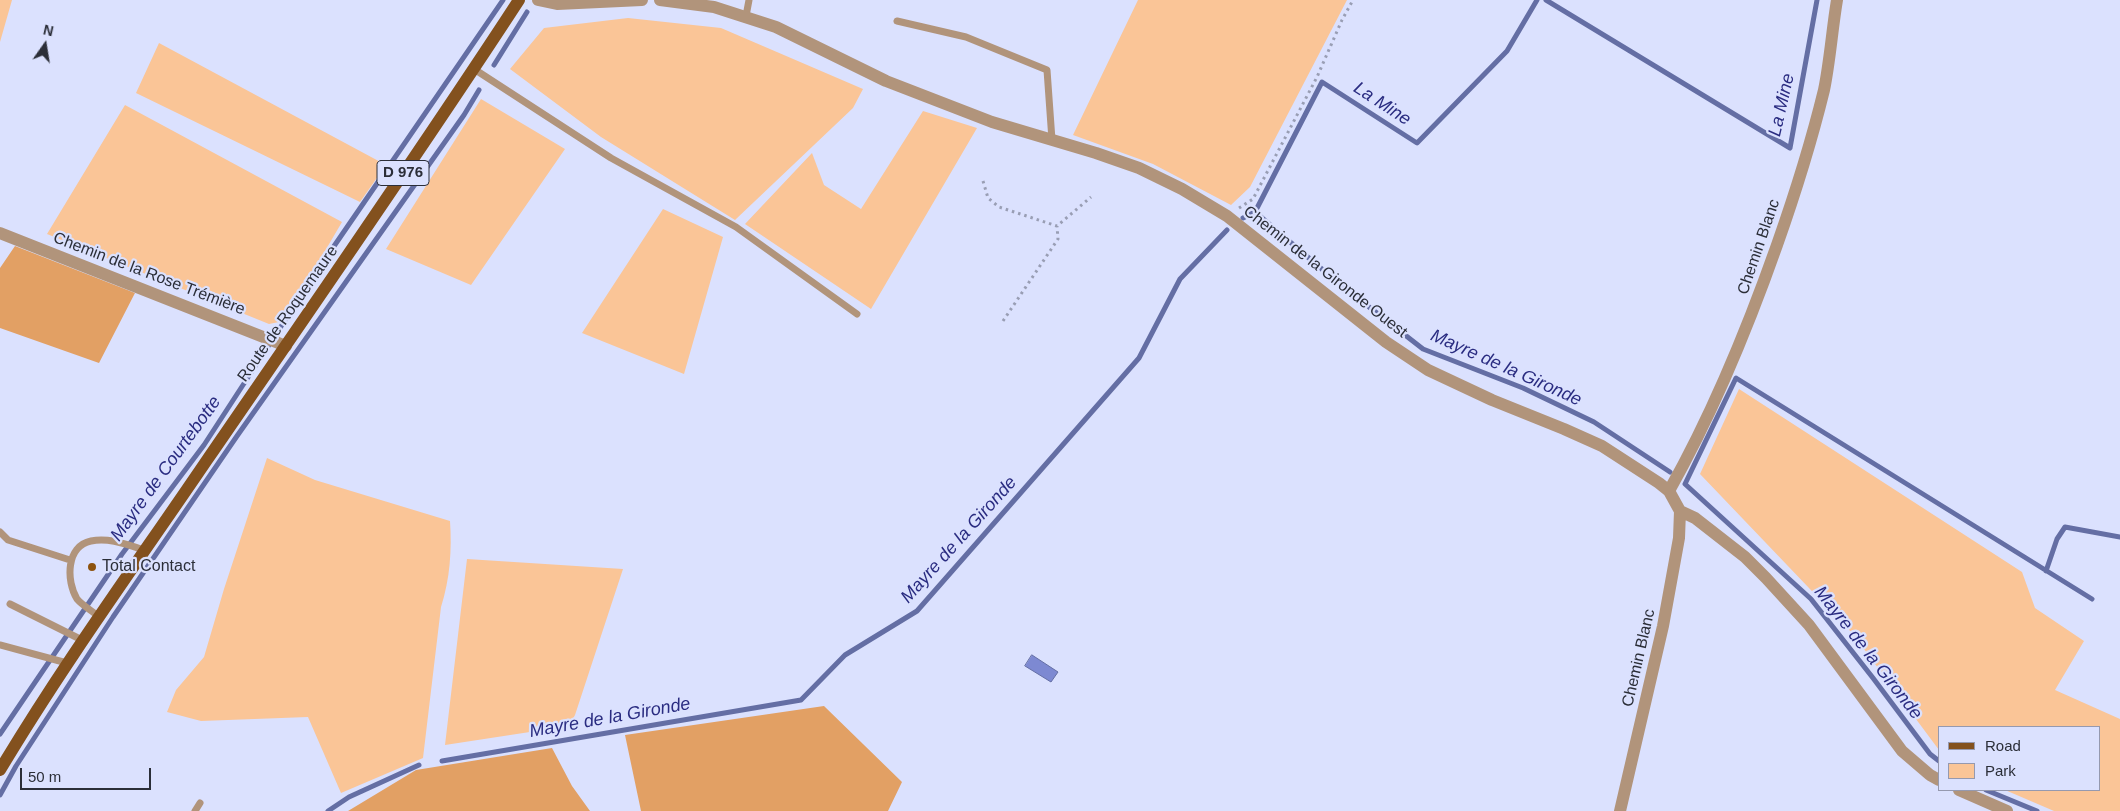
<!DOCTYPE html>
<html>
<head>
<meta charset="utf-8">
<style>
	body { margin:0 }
	#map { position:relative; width:2120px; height:811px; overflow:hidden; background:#dbe1fe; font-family:Arial,sans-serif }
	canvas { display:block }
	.legend { position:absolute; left:1938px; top:726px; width:162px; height:65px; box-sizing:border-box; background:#dbe1fe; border:1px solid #9599af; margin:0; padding:6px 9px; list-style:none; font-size:15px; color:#2b2e38 }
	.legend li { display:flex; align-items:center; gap:10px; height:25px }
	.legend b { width:25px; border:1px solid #9599af }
	.north { position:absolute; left:20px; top:20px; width:50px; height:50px; -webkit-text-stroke:4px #dbe1fe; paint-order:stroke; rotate:13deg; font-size:14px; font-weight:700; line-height:20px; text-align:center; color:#2b2e38 }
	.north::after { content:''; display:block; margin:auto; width:18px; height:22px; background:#2b2e38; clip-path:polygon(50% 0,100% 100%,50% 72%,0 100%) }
	.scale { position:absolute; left:20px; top:768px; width:131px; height:22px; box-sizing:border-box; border:2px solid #2b2e38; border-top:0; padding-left:6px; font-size:15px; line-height:18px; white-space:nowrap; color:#2b2e38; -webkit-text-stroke:4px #dbe1fe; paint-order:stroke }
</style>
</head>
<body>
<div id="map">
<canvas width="2120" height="811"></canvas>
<ul class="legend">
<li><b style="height:6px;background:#83511e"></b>Road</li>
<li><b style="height:14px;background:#fac597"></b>Park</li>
</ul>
<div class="north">N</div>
<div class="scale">50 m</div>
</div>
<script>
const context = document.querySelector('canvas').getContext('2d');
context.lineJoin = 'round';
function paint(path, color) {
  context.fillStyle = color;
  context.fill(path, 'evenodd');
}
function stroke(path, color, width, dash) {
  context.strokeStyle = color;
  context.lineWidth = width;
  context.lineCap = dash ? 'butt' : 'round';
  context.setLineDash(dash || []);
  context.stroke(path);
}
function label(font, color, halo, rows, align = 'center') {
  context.font = font + ' Arial,sans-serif';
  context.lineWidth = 4.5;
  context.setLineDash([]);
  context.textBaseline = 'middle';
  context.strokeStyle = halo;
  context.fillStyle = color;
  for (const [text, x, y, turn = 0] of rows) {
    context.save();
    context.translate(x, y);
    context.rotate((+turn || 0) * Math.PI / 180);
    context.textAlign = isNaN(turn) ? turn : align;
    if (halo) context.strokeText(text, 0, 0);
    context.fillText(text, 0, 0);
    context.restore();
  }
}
paint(new Path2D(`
	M0,0h12l-12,42z
	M1138,0h209l-97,187 -19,18 -78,-41 -80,-29z
	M628,18l93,10 142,61 -10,19 -118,112 -134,-83 -91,-68 34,-41z
	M159,43l227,122 -26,37 -224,-109z
	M481,99l84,50 -94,136 -85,-36z
	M125,105l217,117 -58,99 -15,3 -222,-90z
	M923,111l54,17 -106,181 -126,-85 67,-71 12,32 37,24z
	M663,209l60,28 -39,137 -102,-41z
	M1739,389l283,183 13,36 49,33 -29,49 65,29v92h-66l-49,-21h94v-63h-160v23l-87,-117 -152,-159z
	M267,458l48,22 135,41c2,29 0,58 -9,86l-18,151 -82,35 -33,-76 -107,4 -34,-9 9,-22 28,-33 20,-68z
	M467,559l156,10 -48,146 -6,11 -124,19z`), '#fac597');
paint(new Path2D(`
	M15,246l120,47 -36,70 -99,-35v-60z
	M824,706l78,76 -14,29h-247l-16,-76z
	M552,748l20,38 18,25h-242l68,-41z`), '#e2a064');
const water = new Path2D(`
	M1032,655l26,17 -7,10 -26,-16z`);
paint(water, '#7d89d2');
stroke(water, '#646ea4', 1);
stroke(new Path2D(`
	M1546,0l244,148 27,-148
	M494,65l33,-53
	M1255,212l82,70 86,67 100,39 71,34 76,50
	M1255,212l67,-130 95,61 90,-92 30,-51
	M1243,218l12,-6
	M2046,571l11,-32 8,-12 55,10
	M0,734l122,-180 82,-109 115,-177 184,-268
	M442,761l359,-61 44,-45 72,-44 222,-253 41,-79 47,-49
	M1939,761l-9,-7 -57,-76 -62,-79 -126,-115 51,-106 356,221
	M1986,790l51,21
	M0,795l16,-29 97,-149 124,-181 227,-321 15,-25
	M328,811l21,-14 70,-32`), '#646ea4', 5);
stroke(new Path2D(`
	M983,181l5,17 11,9 58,19 34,-29
	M1239,208l14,-9 64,-122 25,-57 11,-20
	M1003,321l55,-82 -1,-13`), '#999eb4', 3, [2.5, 4]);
stroke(new Path2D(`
	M746,16l3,-16
	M897,21l69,16 81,33 5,70
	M474,69l137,89 125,69 121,87
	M0,532l8,8 62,20
	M10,604l72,36
	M98,616c-6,-5 -16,-11 -21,-17 -11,-18 -11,-53 14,-58 18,-4 37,4 53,9
	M0,645l67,18
	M195,811l5,-8`), '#b1947b', 7);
stroke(new Path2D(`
	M538,0l19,4 85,-4
	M660,0l54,7 62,20 110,54 106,41 104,31 43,15 43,21 45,27 159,126 42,28 64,30 72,29 38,17 57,37 10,8 11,20 15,7 50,39 21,21 43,47 93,126 28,24 9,5
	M0,233l286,113
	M1669,491c44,-78 78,-161 108,-246 18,-51 34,-102 47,-155 6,-29 8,-60 13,-90
	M1959,790l48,21
	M1620,811l43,-185 16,-88 1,-27`), '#b1947b', 12);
stroke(new Path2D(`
	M0,770c64,-107 137,-207 207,-310 105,-153 211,-305 312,-460`), '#83511e', 12);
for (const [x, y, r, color] of [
	[92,567,5,"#8d520e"]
]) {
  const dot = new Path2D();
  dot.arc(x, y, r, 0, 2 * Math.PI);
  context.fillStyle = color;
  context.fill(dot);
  stroke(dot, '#dbe1fe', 2);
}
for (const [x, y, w] of [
	[403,173,52]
]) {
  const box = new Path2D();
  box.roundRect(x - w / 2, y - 12.5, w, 25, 4);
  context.fillStyle = '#dbe1fe';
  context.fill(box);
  stroke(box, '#2b2e38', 1);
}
label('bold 15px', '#2b2e38', null, [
	["D 976",403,173]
]);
label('16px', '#2b2e38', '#dbe1fe', [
	["Chemin Blanc",1759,247,-71],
	["Chemin de la Gironde Ouest",1325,272,38],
	["Chemin de la Rose Trémière",149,274,21],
	["Route de Roquemaure",288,314,-55],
	["Chemin Blanc",1639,658,-77]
]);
label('16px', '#2b2e38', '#dbe1fe', [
	["Total Contact",102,567]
], 'left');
label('italic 18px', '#2a2c81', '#dbe1fe', [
	["La Mine",1382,104,33],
	["La Mine",1782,105,-77],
	["Mayre de la Gironde",1506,368,24],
	["Mayre de Courtebotte",166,469,-54],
	["Mayre de la Gironde",959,540,-48],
	["Mayre de la Gironde",1868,653,52],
	["Mayre de la Gironde",610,718,-10]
]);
</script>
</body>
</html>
